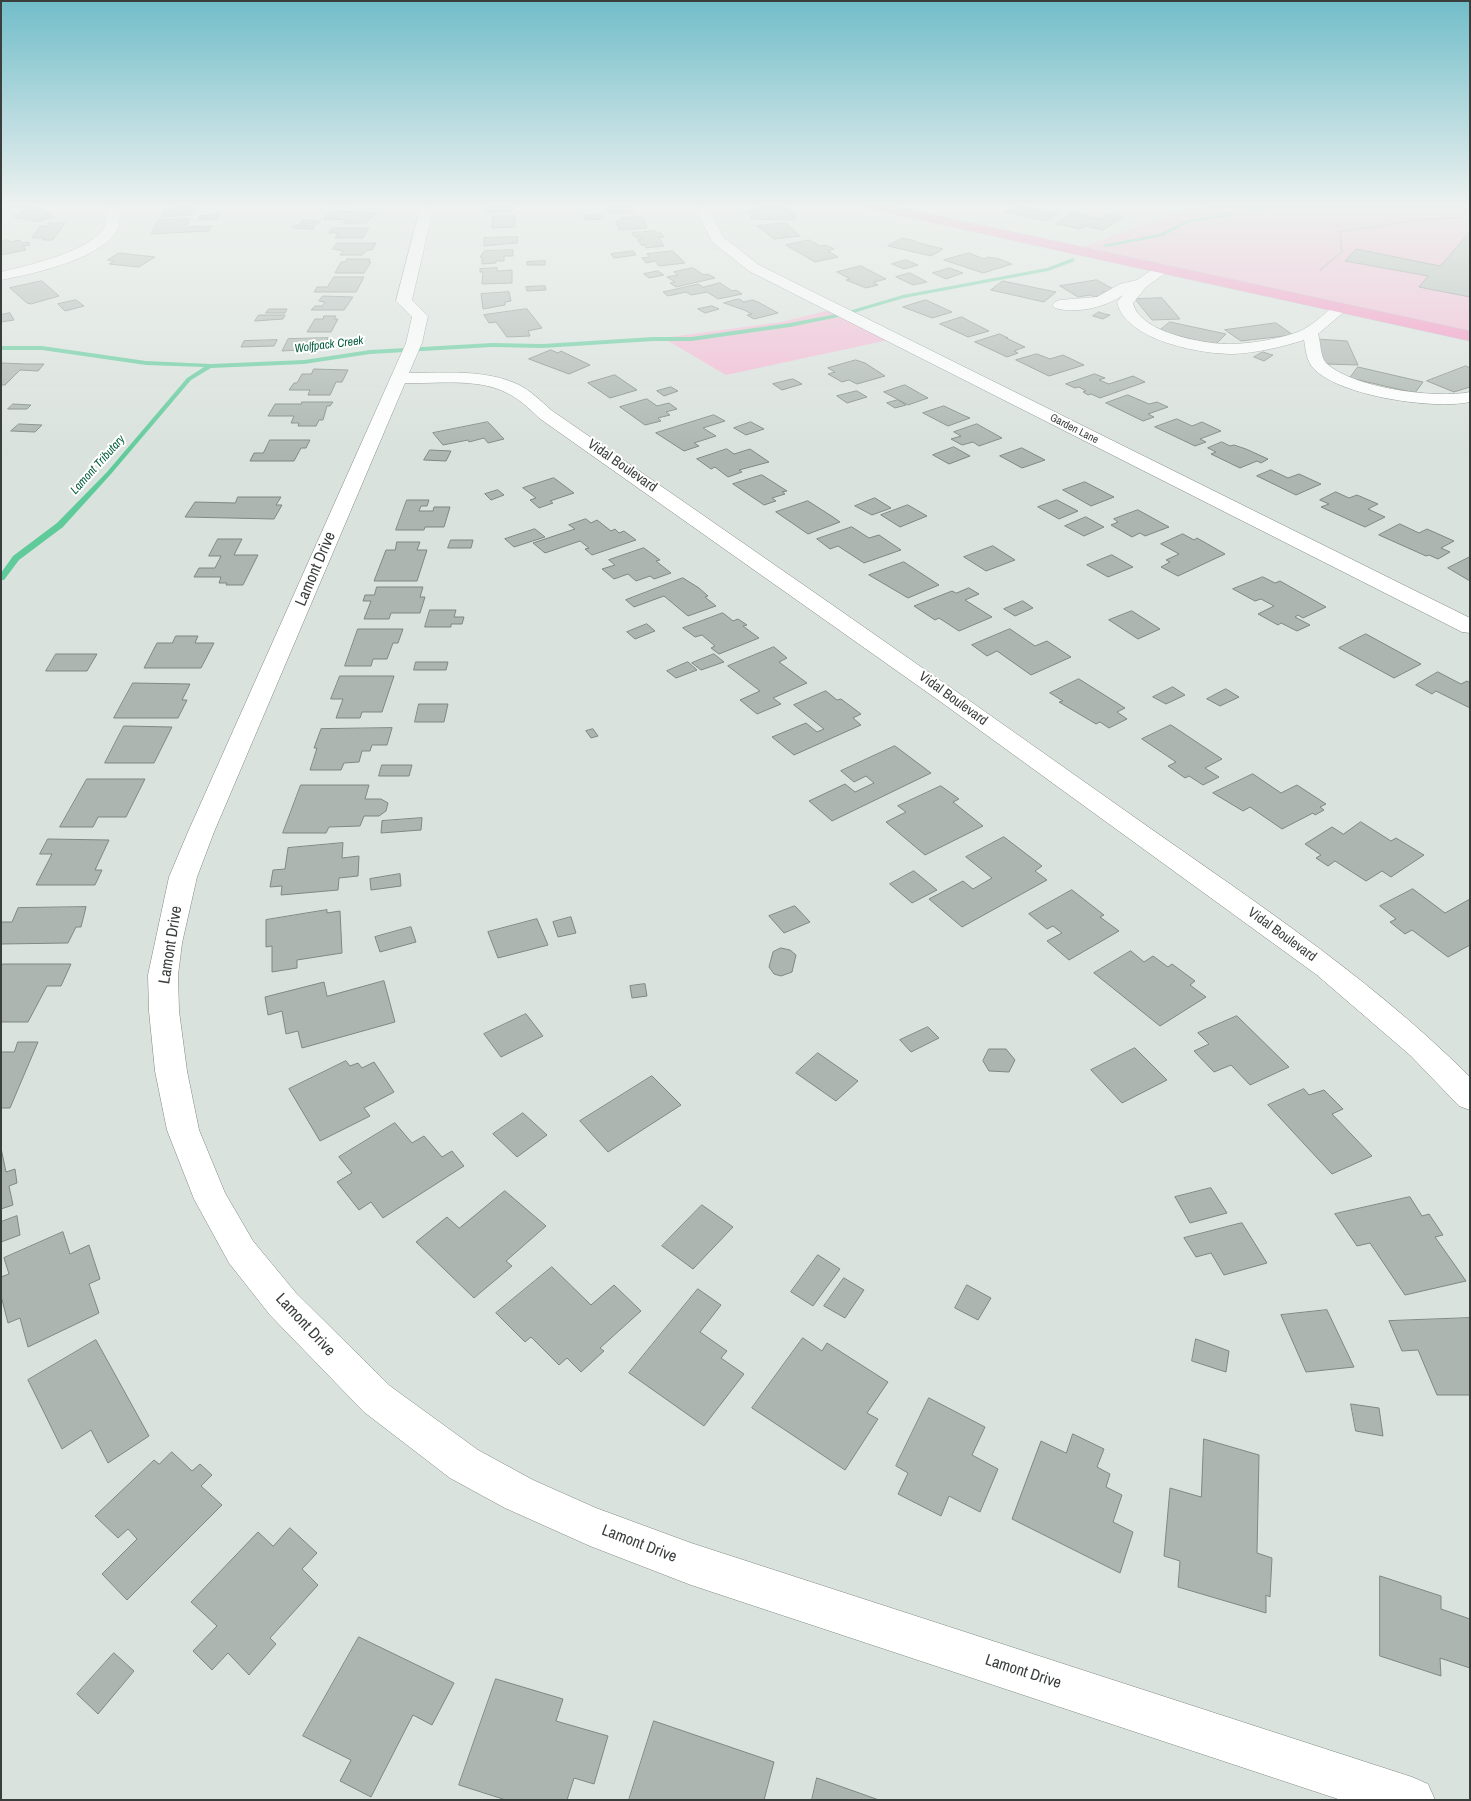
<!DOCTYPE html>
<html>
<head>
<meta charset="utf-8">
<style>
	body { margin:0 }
	#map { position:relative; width:1471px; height:1801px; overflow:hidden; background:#dae2dd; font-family:"Archivo Narrow",sans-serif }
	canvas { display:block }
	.frame { position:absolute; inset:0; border:2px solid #3a3e3c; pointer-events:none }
</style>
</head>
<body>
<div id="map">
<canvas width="1471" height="1801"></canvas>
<div class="frame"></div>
</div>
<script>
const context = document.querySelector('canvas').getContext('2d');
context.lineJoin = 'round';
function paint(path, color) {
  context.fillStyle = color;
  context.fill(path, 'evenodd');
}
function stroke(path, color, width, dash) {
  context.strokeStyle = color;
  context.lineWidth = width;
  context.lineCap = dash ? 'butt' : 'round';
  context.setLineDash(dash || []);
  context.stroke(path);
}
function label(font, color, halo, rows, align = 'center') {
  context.font = font + ' "Archivo Narrow",sans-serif';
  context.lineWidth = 4;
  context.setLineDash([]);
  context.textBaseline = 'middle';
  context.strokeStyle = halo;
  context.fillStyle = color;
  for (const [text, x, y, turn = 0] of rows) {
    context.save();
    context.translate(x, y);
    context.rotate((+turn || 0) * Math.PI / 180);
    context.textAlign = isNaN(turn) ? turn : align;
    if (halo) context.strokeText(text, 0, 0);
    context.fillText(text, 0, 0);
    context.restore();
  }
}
paint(new Path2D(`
	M1213,205h257v130l-401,-83 108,-40z
	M835,309l58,30 -167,36 -63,-37 118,-16z`), '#f4b7d2');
paint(new Path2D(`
	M1289,205h14l-114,17 -26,14 -57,11 -3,-2 57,-11 28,-14z
	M1073,258l2,3 -27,10 -144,27 -61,18 -53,11 -99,14h-38l-110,7 -51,-1 -122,7 -66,10 -93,4 -20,12 -80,94 -48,53 -44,33 -15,20h-3v-7l12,-17 44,-33 50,-51 80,-94 17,-11 -58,-2 -104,-15h-41v-4h41l104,15 65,3 93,-4 66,-10 122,-7 51,1 110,-7h38l99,-14 52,-10 61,-18 144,-27z`), '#5fca9a');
const building = new Path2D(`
	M1,205h30l-10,4 -7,-2 -13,4z
	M172,205h23l-4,10 -29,2 2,-6h6z
	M332,205h43l-44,2z
	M487,205h29v4h-3l-1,2 -25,1z
	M589,205h43l1,7 -24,1 -1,-7z
	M759,205h27l-2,3 7,1 -2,3 8,3 -3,5 -44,-1 4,-6 -6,-1 3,-3h5z
	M1016,205h4l38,9 -12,7 -42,-9z
	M35,206l12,6 -2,1 10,4 -19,5 -24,-6 13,-4 -5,-1z
	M329,211l36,1 11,1 -10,10h-23l3,-4 -22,1z
	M1073,213l27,6 8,-5 15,3 -20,13 -18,-4 -5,3 -24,-5z
	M219,215l-1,4 -20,1 2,-4z
	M602,215l1,4 -19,1v-4z
	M515,216v11l-23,1v-11z
	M643,217l4,11 -28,2 -3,-9 5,-1 -1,-2z
	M190,219l-2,5 -5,1 -1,2 30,-1 -3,5 -58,3 7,-14z
	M303,220l17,1 -3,3h-17z
	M49,223h16l-12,17h-11l2,-2h-12l8,-12h7z
	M786,223l14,13 -26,3 -17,-13z
	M295,225l20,1 -2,3 -21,-1z
	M332,228h37l-6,10h-28l3,-5h-9z
	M656,231l1,2h4l3,4 -5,1 5,8 -18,2 -1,-3h-4l-4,-6h4l-1,-2h-6l-2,-4z
	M1470,232v65l-51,-10 9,-11 -83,-15 11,-12 84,17z
	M518,237l-1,6 -33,3v-8z
	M902,238l14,3 -1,1 28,7 -12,7 -43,-10z
	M8,240l1,2 11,-2 2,3 6,-1 2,3 -7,1 3,4 -25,5v-13z
	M809,240l11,6 6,-1 8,4 -6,2 10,6 -23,5 -29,-17z
	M337,243h39l-4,7h-4l-6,5h-22l3,-4 -10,-2z
	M513,250v6h-9v5h-8v2l-14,1v-7h-2l4,-6z
	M633,251l3,4 -22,3 -3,-4z
	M673,251l12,12 -26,3 -4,-5 -9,2 -4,-5 8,-1 -3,-3z
	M119,253l36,4 -16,10 -30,-3 5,-3 -6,-1z
	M969,253l15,6 4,-2 11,2 13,5 -29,9 -39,-13z
	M347,259h23l-1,3h2l-7,11h-29l6,-11h4z
	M906,260l12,5 -14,4 -12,-5z
	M545,261v4h-18v-3z
	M861,266l25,13 -12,3 4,3 -12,3 -20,-8 4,-1 -13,-7z
	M497,268v3l15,-1v13l-30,1 1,-12h-3v-3z
	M693,268l11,7 4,-1 7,4 -39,9 -6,-4 5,-1 -8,-5 11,-2 -4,-3z
	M950,268l13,5 -17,6 -13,-6z
	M658,271l6,4 -15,3 -5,-4z
	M910,273l17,9 -14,3 -17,-8z
	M334,277h30l-8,15h-42l3,-5h10z
	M1097,280l18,10 -13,2 4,3 -12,2 -4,-2 -12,2 -18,-11z
	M42,281l17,15 -28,8 -4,-1 -17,-15z
	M1003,281l24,5 29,6 -12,10 -53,-12z
	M720,283l12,8 4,-1 6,4 -24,5 -11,-7 -16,3 -5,-3 -18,4 -5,-4 35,-8 5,3z
	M545,286l1,4 -19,1 -1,-4z
	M509,292l2,9 -6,1v3l-22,4 -2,-15z
	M323,296l30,1 -9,13h-33l4,-4h7l3,-4 -6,-1z
	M1162,298l18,21 -28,1 -17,-21z
	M739,299l5,3 8,-2 6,2 20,11 -24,6 -7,-4 5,-1 -8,-4 -20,-7z
	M76,300l8,6 -19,5 -7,-7z
	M926,300l26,12 -20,6 -29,-11z
	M712,306l7,3 -14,4 -7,-4z
	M269,309h18l-2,4h-19z
	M527,309l15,19 -14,3 2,5 -23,1 -11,-15 -7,1 -5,-8z
	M1099,312l6,2 5,1 -7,4 -10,-3z
	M10,313l4,7 -13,2v-7z
	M259,315h26l-2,4 -28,2z
	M324,316h12l-2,3h4l-7,13h-24l8,-13h8z
	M962,317l7,4 20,10 -21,6 -28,-13z
	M1170,322l56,12 -11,11 -56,-14z
	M1276,323l17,12 -52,6 -16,-11z
	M1000,334l8,4h-2l19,9 -11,4 4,2 -11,4 -32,-15z
	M328,338l-3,8h-6l-1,3 -36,2 6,-12z
	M1316,339l31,2 11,24 -32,-1z
	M277,340l-3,6 -33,1 3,-6z
	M551,350l7,3 3,-2 29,14 -21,9 -40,-15z
	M1263,352l9,3h1l-9,6 -10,-4z
	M1037,354l13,5 13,-4 21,10 -35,11 -33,-16z
	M856,360l9,3 20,13 -28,8 -8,-4 -7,2 -14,-8 7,-2 -7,-4z
	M1,363l26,1h17l-6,7 -18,-1 -15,15h-4z
	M1466,366l4,2v19l-16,5 -27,-11z
	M1358,367l65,15 -8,11 -65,-15z
	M314,369l34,1 -6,12h-6l-6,13h-22l2,-5h-21l5,-7h3l5,-9h9z
	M1095,374l10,4 -6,2 10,4 24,-8 12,6 -45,16 -9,-4 -3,1 -5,-3 3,-1 -7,-4 -4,1 -9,-4z
	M615,375l22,15 -27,8 -22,-15z
	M793,379l9,5 -20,6 -9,-6z
	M905,385l23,13 -20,7 -24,-13z
	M671,387l7,4 -14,5 -7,-5z
	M857,391l10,6 -20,6 -10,-7z
	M1128,395l21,9 8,-2 11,5 -20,7 6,3 -11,4 -37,-18z
	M647,399l10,7 12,-3 8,6 -11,3 4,3 -12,3 3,3 -16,4 -25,-18z
	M898,400l8,5 -11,3 -8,-5z
	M302,402h31l-3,4h-3l-4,14h-4l-3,6h-18l1,-3h-8l3,-7h-26l7,-12h26z
	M13,404l18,1 -4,4h-19z
	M944,406l19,9 7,3 -22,8 -25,-13z
	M714,415l11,6 -22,7 13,8 -22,7 5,3 -15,5 -28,-18z
	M1177,419l15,7 10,-4 19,9 -21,8 6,3 -11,4 -40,-19z
	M488,422l16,17 -16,4 -4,-5 -15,4 -1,-2 -25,5 -10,-12z
	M751,422l13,7 -18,6 -12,-7z
	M19,424l23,1 -7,7 -24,-1z
	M977,424l25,14 -23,8 -6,-4 -11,3 -11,-6 10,-3 -7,-4z
	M270,440h40l-4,8h-5l-7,13h-44l4,-8h9z
	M1222,442l8,4 4,-1 12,4 22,10 -7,4 -4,-2 -17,7 -29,-14 5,-2 -8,-4z
	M954,447l16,9 -21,8 -16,-9z
	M1022,448l23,12 -23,8 -22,-12z
	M727,449l7,5 16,-5 19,13 -30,8 3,2 -14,5 -13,-10 -4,2 -14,-10z
	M430,450l21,1 -5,10 -22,-1z
	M1271,470l17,8 11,-4 22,10 -25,11 -39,-19z
	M762,475l25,16 -5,1 3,2 -13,4 4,3 -12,4 -31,-21z
	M554,478l20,15 -24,8 3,2 -14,5 -9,-8 6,-2 -13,-10z
	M1085,482l29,15 -23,9 -28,-16z
	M498,490l6,5 -13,5 -6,-6z
	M1336,492l13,6 8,-3 21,9 -10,5 17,8 -20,10 -44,-20 8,-3 -9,-4z
	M238,497h43l-5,8h6l-8,14 -89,-2 10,-15 40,1z
	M875,498l16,10 -19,7 -17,-9z
	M407,500h22l-2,6h-6l-2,5h14l1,-4h16l-6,20h-19l-1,3h-28z
	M1057,500l21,11 -19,8 -21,-12z
	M808,501l25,16 7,5 -32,12 -32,-22z
	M908,505l19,11 -27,11 -19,-12z
	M1138,510l31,17 -24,9 -5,-3 -8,4 -21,-12 7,-3 -4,-3z
	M1086,517l18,10 -20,9 -19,-10z
	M586,519l5,4 6,-3 14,11 4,-2 4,4 5,-2 12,9 -44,15 -7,-6 4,-1 -9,-7 -35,12 -12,-10 42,-14 -6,-4z
	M1400,524l19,9 8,-4 27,12 -13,7 9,4 -12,7 -9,-4 -3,1 -47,-21z
	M852,527l17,11 10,-3 22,15 -37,13 -26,-17 -8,3 -13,-10z
	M535,529l10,8 -31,10 -9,-8z
	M1183,534l11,6 3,-2 28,16 -47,22 -17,-9 9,-5 -4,-2 13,-6 -18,-10z
	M218,539h24l-8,16h24l-15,30h-17l1,-2h-8l2,-6h-27l5,-9h16l6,-12h-12z
	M451,540h22l-2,8h-23z
	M397,542h23l-3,8h10l-10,31h-43l12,-31h9z
	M993,546l22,14 -29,11 -22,-14z
	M644,548l16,12 -4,1 15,12 -17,6 -4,-3 -14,5 -8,-7 -14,5 -12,-10 13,-4 -6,-5z
	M1112,555l21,12 -25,10 -21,-12z
	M1470,557v24l-22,-13z
	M904,562l35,23 -31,13 -39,-23z
	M1263,577l12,6 5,-2 46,26 -23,11 -5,-3 -3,2 15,8 -13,6 -16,-8 -3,2 -20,-11 16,-8 -13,-7 -6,2 -22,-12z
	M683,578l16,10 9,8 -3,1 11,9 -28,10 -24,-20 -30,11 -8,-7z
	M377,587h46l-3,10h5l-5,16h-29l-2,6h-25l7,-18h-8l2,-6h9z
	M969,588l10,6 -14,6 27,17 -33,14 -20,-13 -4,2 -21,-14 38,-15 4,2z
	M1023,601l10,7 -18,8 -11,-7z
	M430,610h26l-2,7h10l-2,7h-11v3h-26z
	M1132,611l28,18 -22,10 -29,-19z
	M723,613l10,8 5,-2 9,6 -4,1 16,12 -40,16 -8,-6 4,-2 -13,-11 -7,2 -12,-9z
	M647,624l8,7 -20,8 -8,-7z
	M358,629h45l-5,14h-5l-6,16h-14l-2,7h-26z
	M1010,629l25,17 12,-5 24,16 -40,18 -34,-24 -10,5 -15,-11z
	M1366,634l55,30 -27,14 -55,-30z
	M176,636h22l-3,7h19l-13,25h-57l13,-25h15z
	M774,647l13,11 -8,4 28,21 -34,15 8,6 -24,10 -17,-14 20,-9 -32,-25z
	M56,654h41l-10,17h-41z
	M714,654l10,8 -23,8 -9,-7z
	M416,662h32l-2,8h-32z
	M688,662l9,8 -21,8 -9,-7z
	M1438,672l23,12 6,-3 3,2v25l-34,-17 -4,3 -16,-9z
	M340,676h54l-12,36h-20l-2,6h-24l7,-19h-12z
	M1079,679l46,29 -8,4 10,7 -18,9 -9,-6 -4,2 -37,-22 4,-1 -13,-8z
	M133,683l57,1 -8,16h5l-9,18h-64z
	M1173,687l12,8 -19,9 -13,-7z
	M1226,689l13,8 -19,9 -13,-7z
	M826,691l11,9 4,-1 20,15 -8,4 8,7 -67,30 -22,-18 34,-14 11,9 7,-3 -30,-24z
	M419,704h29l-4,18h-29z
	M1171,725l51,34 -17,9 14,9 -16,8 -14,-9 -4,2 -17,-12 8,-4 -34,-23z
	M124,726l48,1 -18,36h-49z
	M392,728l-5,17h-15l-2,6h-8l-3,11 -15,1 -3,7h-31l7,-22h-3l7,-19z
	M593,729l5,7 -7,2 -5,-7z
	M895,746l36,27 -99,48 -23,-20 36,-17 10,8 19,-9 -8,-7 -12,6 -13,-11z
	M382,765h30l-3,11h-30z
	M1253,774l28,19 16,-8 29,19 -6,3 4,3 -9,5 -2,-2 -31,16 -32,-22 -7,4 -30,-18z
	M87,779h58l-19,38h-28l-5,10h-33z
	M301,785h68l-4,14h16l7,4 -2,8 -7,5h-15l-4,10 -31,1 -3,6h-43z
	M941,786l18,13 -6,3 30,24 -58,29 -39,-33 20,-10 -8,-6z
	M422,818l-1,12 -40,3 1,-12z
	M1361,822l30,19 5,-3 28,17 -33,22 -9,-6 -16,10 -31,-20 -7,5 -12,-8 5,-3 -16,-11 27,-17 11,7z
	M1004,837l38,29 -7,5 12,9 -85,47 -33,-28 34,-18 10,8 19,-11 -26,-21z
	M48,839l61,1 -14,30h7l-7,15h-59l16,-31h-12z
	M343,843l-1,15 17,-2 -1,20 -19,2 -1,12 -57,5 1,-9 -12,1 3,-17 12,-1 3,-21z
	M914,871l23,19 -25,13 -22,-19z
	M400,874l1,12 -30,4 -1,-11z
	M1413,889l32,24 25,-14v46l-22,12 -36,-27 -7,4 -15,-12 6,-3 -16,-13z
	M1072,890l32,25 -4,2 19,14 -50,29 -22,-19 15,-8 -9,-7 -6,3 -18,-15z
	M795,906l15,16 -26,11 -15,-17z
	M86,907l-5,20h-5l-8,16 -67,1v-22h11l6,-14z
	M327,910v3l13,-2 2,42 -45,7v8l-25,4v-26l-6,1v-27z
	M571,917l5,16 -18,4 -5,-15z
	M537,919l11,26 -50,13 -10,-26z
	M411,927l5,15 -36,10 -5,-15z
	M781,948l9,2 6,5 -4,17 -11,4 -7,-2 -5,-7 4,-15z
	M1131,951l13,11 9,-6 15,11 4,-3 23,17 -5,4 16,12 -46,29 -66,-53z
	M3,964h68l-10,22h-14l-19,36h-27v-55z
	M384,981l11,41 -93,26 -4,-17 -12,3 -4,-23 -14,4 -3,-18 59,-15 3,14z
	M645,984l2,12 -15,2 -2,-12z
	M526,1014l17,22 -42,21 -17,-23z
	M1237,1016l52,51 -39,18 -19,-20 -17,7 -20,-21 15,-7 -11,-11z
	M928,1027l11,11 -28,14 -11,-12z
	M18,1042h20l-28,66h-9v-56h13z
	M1135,1048l32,32 -45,23 -31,-33z
	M989,1049h17l9,11 -6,12 -20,-1 -6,-10z
	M818,1053l40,28 -22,20 -40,-28z
	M346,1061l4,5 8,-3 4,5 12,-6 20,30 -30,16 6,8 -50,25 -31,-52z
	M652,1076l29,29 -73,47 -28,-31z
	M1304,1089l5,6 15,-5 19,19 -11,5 40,42 -40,18 -64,-69z
	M523,1113l24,22 -30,22 -24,-23z
	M395,1123l17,20 12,-7 18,21 10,-6 12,15 -81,52 -12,-16 -12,8 -22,-28 15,-9 -13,-16z
	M1,1148l5,24 9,-3 2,14 -8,3 4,19 -12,4z
	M1211,1188l16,25 -37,10 -15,-26z
	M505,1191l41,35 -40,35 6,5 -38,32 -58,-56 31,-25 12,11z
	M1410,1197l12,19 7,-2 14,21 -8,2 31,44 -61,14 -35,-52 -13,3 -22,-32z
	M702,1205l31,22 -40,42 -31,-23z
	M17,1216l3,19 -19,7v-20z
	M1242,1223l25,40 -43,12 -13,-22 -15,4 -12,-19z
	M63,1232l7,22 19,-9 11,34 -11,5 10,29 -71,34 -8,-29 -12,5 -7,-27v-19l8,-3 -5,-16z
	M818,1255l22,14 -27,37 -22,-14z
	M552,1267l39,38 23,-20 27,26 -41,37 4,3 -23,21 -14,-14 -8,7 -28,-28 -6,5 -29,-29z
	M844,1278l20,12 -19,28 -21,-12z
	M967,1285l24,13 -13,22 -23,-12z
	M698,1289l23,16 -21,27 27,19 -6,7 23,16 -40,52 -75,-53z
	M1327,1310l27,57 -48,5 -25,-57z
	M1470,1318v77h-33l-19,-45 -16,1 -13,-30z
	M803,1338l19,13 5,-8 61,39 -21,31 11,6 -33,51 -93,-62z
	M1196,1339l33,12 -3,21 -34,-11z
	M96,1340l53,96 -41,27 -17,-33 -29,19 -34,-69z
	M929,1398l56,29 -13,28 26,14 -18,43 -31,-16 -8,20 -43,-22 10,-21 -12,-7z
	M1351,1404l28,4 4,28 -27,-5z
	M1073,1434l31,15 -7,18 13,7 -4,13 16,8 -9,27 20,10 -13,41 -108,-54 29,-78 25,12z
	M1204,1439l55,16 -2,98 15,5 -2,39 -4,-2v18l-88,-26 2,-26 -16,-5 6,-68 31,9z
	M172,1452l20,19 8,-7 12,11 -11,11 21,19 -95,95 -25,-26 35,-35 -9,-10 -10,9 -23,-22 59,-56 5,4z
	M290,1528l27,25 -15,16 16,16 -48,53 6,6 -27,31 -21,-22 -16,17 -19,-19 24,-25 -26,-24 67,-70 15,14z
	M1380,1576l61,20v13l29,10v49l-30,-10 1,18 -61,-20z
	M359,1637l95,46 -22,42 -19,-10 -42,82 -31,-16 11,-21 -48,-24z
	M114,1653l20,18 -36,43 -21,-20z
	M496,1679l67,20 -7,22 52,15 -14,48 -20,-6 -7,22h-61l-47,-15z
	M654,1721l120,41 -10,38h-135z
	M817,1778l62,22h-67z`);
paint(building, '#acb5b0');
stroke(building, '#7f8883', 1);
const minor = new Path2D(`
	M108,205h13c-2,8 0,16 -3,23 -14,31 -86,46 -117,52v-8c25,-6 90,-21 103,-44 4,-6 2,-16 4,-23z
	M421,205h13l-22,95 16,16 -6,27 -13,30c35,0 75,-4 108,11 13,6 24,17 34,26 188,130 376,260 562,392 122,87 250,168 357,275v33l-11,-4 -48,-50 -94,-81 -376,-273 -402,-284c-10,-10 -21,-20 -34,-26 -29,-14 -68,-8 -100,-9l-191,449 -17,45 -15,66 -4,32 1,36 8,60 12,59 26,63 28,48 43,52 94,93 88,64 55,30 63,28 95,35 721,234 16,7 7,16h-94l-650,-215 -101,-39 -85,-38 -55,-30 -86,-66 -94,-97 -41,-52 -35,-64 -27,-69 -12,-59 -6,-60 -1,-36 21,-98 19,-45 218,-489 6,-26 -16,-16z
	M694,205h13l16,32 36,28 711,353v15l-8,-1 -713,-361 -37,-29z
	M1162,265l5,1 2,3 -2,3 -21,15 -13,16c6,30 74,42 100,41 22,-1 45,-5 65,-12 14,-6 25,-17 37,-27h10l3,3 -3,3 -27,23c3,9 2,22 8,29 26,25 110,36 144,29v10c-36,8 -130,-6 -156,-33 -8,-8 -8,-19 -10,-29 -22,7 -48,13 -71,14 -34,0 -108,-14 -116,-52l6,-7c-19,13 -47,19 -68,13l-3,-3 3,-3 5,-2 37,-3 23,-13 17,-4 20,-14z`);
const highway = new Path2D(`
	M864,205h25l581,126v10l-600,-132z`);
stroke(minor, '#808984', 1);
stroke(highway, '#bcbdbd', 1);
stroke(new Path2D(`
	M1320,270l22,-18 -2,-20 84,-13 37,-1 8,-13`), '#8f9591', 2, [1, 1]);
paint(minor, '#fff');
paint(highway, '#f68cbf');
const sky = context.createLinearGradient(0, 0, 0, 457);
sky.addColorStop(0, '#71bdc9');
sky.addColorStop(0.45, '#eef2f0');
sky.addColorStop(1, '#eef2f000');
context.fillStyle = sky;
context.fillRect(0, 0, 1471, 457);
label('11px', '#3a3e3c', '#fff', [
	["Garden Lane",1074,429,27]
]);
label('italic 12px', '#085f40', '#fff', [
	["Wolfpack Creek",329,345,-7],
	["Lamont Tributary",98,465,-48]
]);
label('14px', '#3a3e3c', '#fff', [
	["Vidal Boulevard",622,466,35],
	["Vidal Boulevard",953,699,36],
	["Vidal Boulevard",1282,935,36]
]);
label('16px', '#3a3e3c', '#fff', [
	["Lamont Drive",316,569,-67],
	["Lamont Drive",171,945,-81],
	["Lamont Drive",305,1325,47],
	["Lamont Drive",639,1544,21],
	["Lamont Drive",1023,1672,18]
]);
</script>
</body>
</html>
